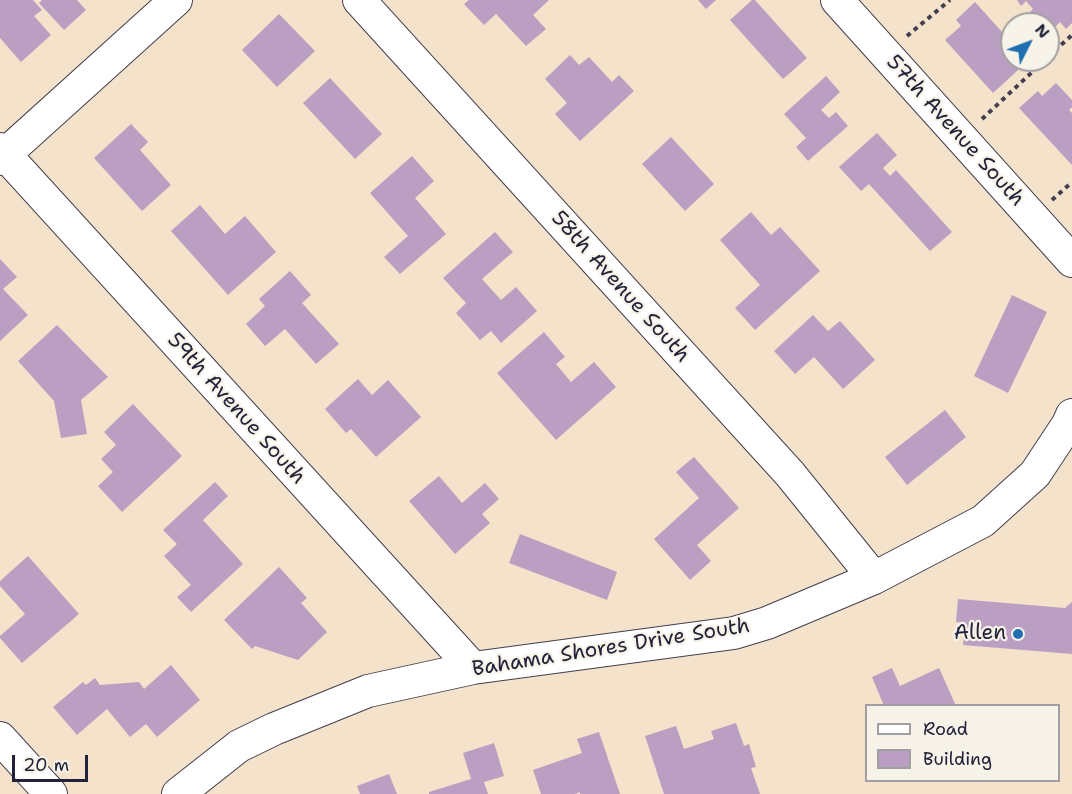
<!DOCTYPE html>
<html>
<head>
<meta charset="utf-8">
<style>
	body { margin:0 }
	#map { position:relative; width:1072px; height:794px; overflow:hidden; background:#f4e2ca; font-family:"Shantell Sans",sans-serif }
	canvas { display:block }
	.legend { position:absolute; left:865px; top:704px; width:195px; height:78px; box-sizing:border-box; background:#f7f3e8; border:2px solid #a29fa3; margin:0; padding:8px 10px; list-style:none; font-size:18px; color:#22223b }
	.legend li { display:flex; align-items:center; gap:12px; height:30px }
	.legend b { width:30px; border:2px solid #a29fa3 }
	.north { position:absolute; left:1000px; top:12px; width:60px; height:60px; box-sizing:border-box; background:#f7f3e8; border:2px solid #a29fa3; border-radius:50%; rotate:48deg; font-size:16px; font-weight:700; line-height:24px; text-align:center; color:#22223b }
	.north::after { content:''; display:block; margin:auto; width:21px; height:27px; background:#1f6fb2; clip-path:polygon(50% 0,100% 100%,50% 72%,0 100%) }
	.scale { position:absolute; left:12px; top:755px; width:76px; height:27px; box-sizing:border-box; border:3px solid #22223b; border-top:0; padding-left:8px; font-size:18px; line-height:21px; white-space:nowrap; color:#22223b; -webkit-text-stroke:4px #f7f3e8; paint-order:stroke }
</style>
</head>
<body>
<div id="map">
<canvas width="1072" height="794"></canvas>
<ul class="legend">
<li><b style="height:8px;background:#fff"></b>Road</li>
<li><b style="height:16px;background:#bb9fc3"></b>Building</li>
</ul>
<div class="north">N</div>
<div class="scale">20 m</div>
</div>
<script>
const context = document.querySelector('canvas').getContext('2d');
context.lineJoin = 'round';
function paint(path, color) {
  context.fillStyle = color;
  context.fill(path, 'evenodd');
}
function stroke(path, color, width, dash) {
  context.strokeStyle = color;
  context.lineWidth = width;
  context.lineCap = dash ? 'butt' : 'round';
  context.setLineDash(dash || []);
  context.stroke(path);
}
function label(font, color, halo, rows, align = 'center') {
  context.font = font + ' "Shantell Sans",sans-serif';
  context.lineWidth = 4.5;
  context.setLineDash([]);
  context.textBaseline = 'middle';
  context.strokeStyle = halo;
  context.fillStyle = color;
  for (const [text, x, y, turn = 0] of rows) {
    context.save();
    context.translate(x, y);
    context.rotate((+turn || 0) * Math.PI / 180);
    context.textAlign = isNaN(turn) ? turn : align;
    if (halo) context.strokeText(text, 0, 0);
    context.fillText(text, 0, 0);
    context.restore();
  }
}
paint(new Path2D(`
	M0,0h33l9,10 -8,6 17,19 -30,27 -21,-24z
	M42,0h35l9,10 -22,20 -25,-27z
	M469,0h80l-16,15 13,14 -20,17 -30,-32 -12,11 -20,-21z
	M698,0h18l-10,9z
	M752,0h3l52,58 -24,21 -53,-59z
	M1017,0h55v23l-6,6 -6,-7 -12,12v-10h-11l-9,-10 5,-5 -7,-8 -5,5z
	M975,2l37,41v17h17l-36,33 -48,-53 16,-14 -5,-6z
	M279,14l36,37 -38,36 -35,-37z
	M570,55l9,10 10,-8 23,25 7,-7 15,16 -54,50 -25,-27 12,-11 -22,-24z
	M826,76l14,16 -19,18 8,8 7,-6 12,14 -40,35 -12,-14 10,-9 -22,-24z
	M330,78l52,56 -27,25 -52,-56z
	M1056,83l16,17v7l-3,3 3,3v52l-53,-57 19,-17 4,5z
	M131,124l17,18 -8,8 31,35 -29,26 -48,-53z
	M877,133l20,22 -14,13 7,8 6,-6 56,62 -22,19 -61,-67 -8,7 -22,-24z
	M671,137l43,47 -29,27 -43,-47z
	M412,156l22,25 -19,17 31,36 -46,40 -16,-17 24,-21 -38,-43z
	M200,205l25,29 20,-18 31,36 -48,43 -57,-64z
	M751,212l20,23 9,-8 40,44 -65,59 -20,-22 25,-23 -40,-45z
	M495,232l18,20 -31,27 19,21 15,-13 21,24 -36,32 -10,-12 -11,9 -24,-27 10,-10 -23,-25z
	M0,259l17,18 -14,12 25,26 -28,26z
	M290,271l21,24 -9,8 37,41 -23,20 -31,-35 -20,17 -19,-22 19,-18 -6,-7z
	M1012,295l35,17 -39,81 -34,-17z
	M813,315l15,16 12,-10 35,39 -32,29 -29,-32 -19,17 -21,-23z
	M57,325l51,52 -27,23 6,34 -26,4 -7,-37 -36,-40z
	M544,332l21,25 -9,7 15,18 23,-20 22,25 -60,53 -59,-67z
	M358,379l14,16 16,-15 33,37 -45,40 -25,-28 -5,4 -21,-24z
	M133,404l49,52 -60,56 -24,-26 15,-14 -12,-13 15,-14 -12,-13z
	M945,410l21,27 -59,48 -22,-28z
	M694,457l45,51 -42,37 14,16 -21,19 -36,-41 45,-41 -23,-26z
	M439,476l23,27 23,-20 14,16 -17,15 8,9 -35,31 -46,-53z
	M215,482l13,14 -25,24 40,44 -52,48 -14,-15 14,-12 -27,-29 13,-12 -14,-14z
	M520,534l97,38 -10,28 -98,-37z
	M28,556l51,58 -57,49 -22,-25v-2l25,-22 -25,-28v-5z
	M279,567l28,31 -6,5 26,29 -29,28 -43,-14 -3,3 -28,-29z
	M958,599l107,9 7,-6v52l-109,-9 2,-22 -9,-1z
	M171,665l29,35 -43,37 -11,-13 -16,13 -23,-28 -30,26 -24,-28 30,-25 3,3 9,-7 5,7 39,-3 5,7z
	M892,668l8,18 39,-18 17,38h-72l-12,-29z
	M736,723l8,23 5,-2 7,23 -5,1 9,26h-96l-19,-58 31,-10 8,23 30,-10 -3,-8z
	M599,732l21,62h-40v-2l-5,2h-34l-8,-24 49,-17 -5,-14z
	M494,743l10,33 -20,6 4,12h-59v-2l42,-13 -8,-26z
	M389,774l8,20h-37l-3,-8z`), '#bb9fc3');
const minor = new Path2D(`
	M359,0l431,474 84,104
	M837,0l235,261
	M0,149l473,519
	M0,159l176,-159
	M0,738l51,56
	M178,794l61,-48 35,-17 94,-38 105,-23 261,-35 33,-10 107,-45 109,-57 52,-47 33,-50 4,-9`);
stroke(minor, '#423f50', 34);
stroke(new Path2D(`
	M907,36l43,-36
	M1048,57l24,-22
	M982,119l63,-59
	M1052,200l20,-18`), '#423f50', 4, [4.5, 4.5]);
stroke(minor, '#fff', 32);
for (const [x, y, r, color] of [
	[1018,634,6,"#1f6fb2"]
]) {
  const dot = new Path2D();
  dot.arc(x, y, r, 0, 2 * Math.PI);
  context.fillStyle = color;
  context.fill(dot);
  stroke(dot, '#f7f3e8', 2);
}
label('21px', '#22223b', '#f7f3e8', [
	["57th Avenue South",955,131,48],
	["58th Avenue South",620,287,48],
	["59th Avenue South",236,409,48],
	["Bahama Shores Drive South",611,648,-9]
]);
label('21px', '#22223b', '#f7f3e8', [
	["Allen",1006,634]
], 'right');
</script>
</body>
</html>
